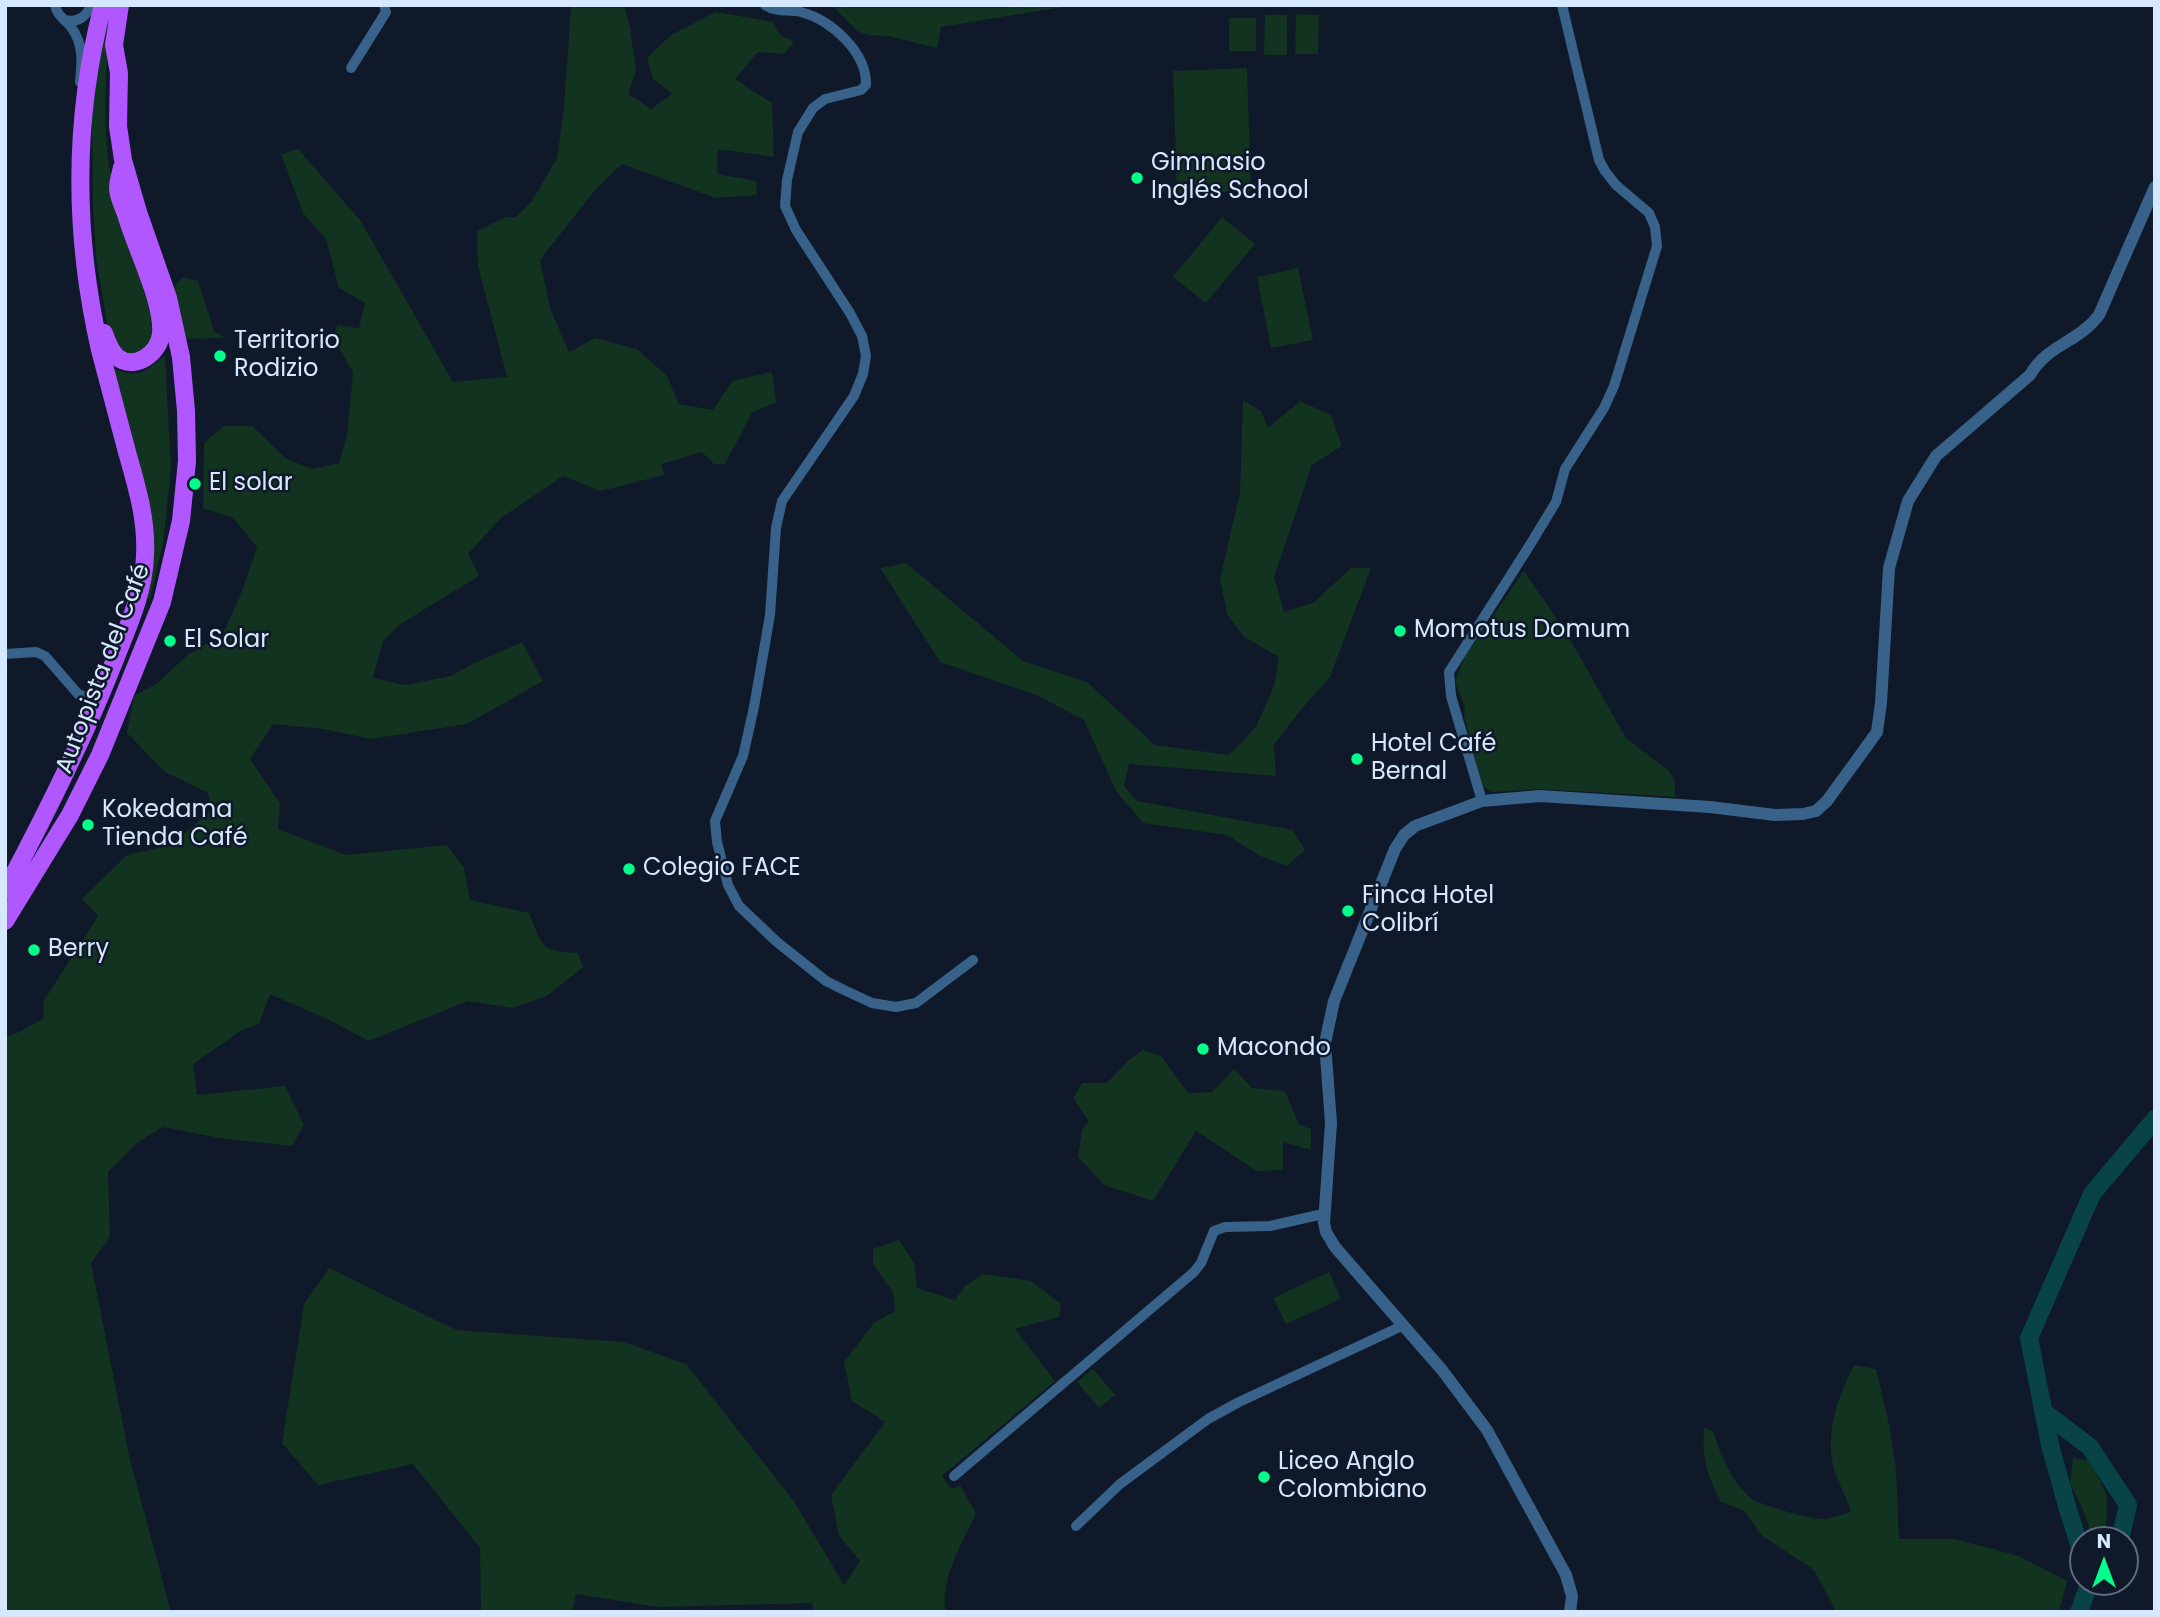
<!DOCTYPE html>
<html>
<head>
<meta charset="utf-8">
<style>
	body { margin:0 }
	#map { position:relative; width:2160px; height:1617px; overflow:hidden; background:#0f1929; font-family:Poppins,sans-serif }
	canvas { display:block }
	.frame { position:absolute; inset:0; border:7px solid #d6e8ff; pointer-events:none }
	.north { position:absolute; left:2069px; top:1526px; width:70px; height:70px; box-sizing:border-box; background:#0f1929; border:2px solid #5f6c7f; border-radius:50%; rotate:0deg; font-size:19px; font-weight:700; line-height:28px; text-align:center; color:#d6e8ff }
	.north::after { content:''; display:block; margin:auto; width:24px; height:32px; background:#02ff8c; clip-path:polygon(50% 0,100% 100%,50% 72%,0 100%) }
</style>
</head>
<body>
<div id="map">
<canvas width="2160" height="1617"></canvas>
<div class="frame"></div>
<div class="north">N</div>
</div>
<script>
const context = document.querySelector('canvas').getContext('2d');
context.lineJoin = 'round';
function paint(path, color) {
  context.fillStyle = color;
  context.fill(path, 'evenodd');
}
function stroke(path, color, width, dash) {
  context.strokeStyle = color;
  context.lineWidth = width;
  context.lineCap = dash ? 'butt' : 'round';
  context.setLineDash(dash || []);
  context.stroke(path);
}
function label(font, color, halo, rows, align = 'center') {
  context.font = font + ' Poppins,sans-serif';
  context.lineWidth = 5;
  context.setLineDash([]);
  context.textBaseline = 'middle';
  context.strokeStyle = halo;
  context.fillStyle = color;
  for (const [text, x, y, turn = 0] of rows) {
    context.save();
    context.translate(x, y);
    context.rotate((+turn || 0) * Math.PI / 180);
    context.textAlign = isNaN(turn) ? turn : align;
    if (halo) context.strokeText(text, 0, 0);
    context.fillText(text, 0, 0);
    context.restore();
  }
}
paint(new Path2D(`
	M571,5h53l6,23 6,43 -8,23 23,15 21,-15 -19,-15 -6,-21 24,-23 45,-23 57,10 7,13 14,7 -10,12 -26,-2 -23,27 37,24 2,54 -56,-8 -1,25 39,7 1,14 -41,3 -94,-34 -27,26 -55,70 10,48 19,44 26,-14 42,11 30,27 12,28 34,6 19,-29 40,-9 4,30 -24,11 -27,51h-11l-12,-12 -41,12 3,11 -63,16 -38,-15 -62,42 -33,36 11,22 -80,49 -16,16 -10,37 32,7 46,-9 23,-13 48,-21 21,39 -76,43 -96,15 -48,-10 -50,-5 -23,35 30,44 -2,26 68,26 101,-10 17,23 6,32 59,13c14,34 11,38 49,40l5,14 -36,29 -34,12 -45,-7 -99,40 -42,-22 -57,-25 -11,30 -17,6 -49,34 4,31 88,-9 19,39 -12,21 -73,-8 -56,-11 -25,15 -30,30 2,65 -19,26 39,197 41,152h-166v-575l14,-5 25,-14 -1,-16 55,-86 -16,-17 45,-44 45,-10 40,-36 -4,-16 -43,-21 -38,-39 7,-37 22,-12 33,-30 34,-20 19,-43 15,-44 -24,-29 -30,-10 1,-65 20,-17h28l35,33 25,10 27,-6 8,-27 6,-64 -20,-34 4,-13 22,3 6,-25 -26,-15 -13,-49 -23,-26 -22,-59 17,-5 62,71 93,162 54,-5 -29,-111 -1,-35 28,-14h11l16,-16 25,-43 7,-50z
	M831,5h244l-134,22 -4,21 -49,-12 -20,-1 -11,-4z
	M1296,14l23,1 -1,39h-23z
	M1265,15h22v40h-23z
	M1229,18h27v33h-27z
	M101,27l8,2c-3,45 -7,96 1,141 10,55 31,107 46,161l-12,23h-21l-14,-18 -13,-80 -3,-48 -1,-92z
	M1247,68l4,123 -74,3 -4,-123z
	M1222,217l33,27 -49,59 -33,-26z
	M1298,268l15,72 -42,8 -14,-71z
	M183,277l15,4 16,50 11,7 -44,1c-5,-20 -18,-47 2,-62z
	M165,356l6,112 -8,76 -13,55 -5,-1 6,-56 -39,-174c28,12 31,4 53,-12z
	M1243,400l18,11 7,17 32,-27 31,14 11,31 -30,19 -38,112 10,35 29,-9 38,-35h20l-41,109 -31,35 -25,33 2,31 -147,-12 -5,22 13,15 156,29 12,20 -18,16 -27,-10 -33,-21 -84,-12 -27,-32 -32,-71 -48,-25 -96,-33 -60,-94 26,-5 117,98 64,21 68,63 74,10 27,-28 18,-41 5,-29 -35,-20 -17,-23 -7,-35 20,-86z
	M1524,571l43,63 59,104 43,33 6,11v15l-135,-8 -47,3 -10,-5 -19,-70 1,-9 -10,-27 10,-25z
	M1143,1050l18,6 27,37 24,-1 22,-23 18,19 33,3 14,33 12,5v21l-28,-8v28l-26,1 -61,-40 -43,70 -49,-16 -26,-28 4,-27 7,-9 -16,-23 9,-15h25l21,-22z
	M899,1240l15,23 3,25 38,12 9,-13 18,-13 49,7 30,23 -2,13 -44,12 40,52 -113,95 9,13 9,-4 16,28c-13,30 -37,66 -30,99h-132l-2,-9 -154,4 -82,-13 -4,18h-91l-1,-64 -67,-84 -95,21 -36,-42 22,-139 25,-36 127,62 168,12 62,22 107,136 51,85 16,-24 -21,-25 -8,-41 54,-73 -33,-21 -8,-39 30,-39 21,-12 -2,-19 -20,-28v-15z
	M1329,1272l12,27 -55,25 -13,-26z
	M1854,1365l22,4 13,55 7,45 3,70h56l64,17 48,25 -8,31h-223l-22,-42 -53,-35 -16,-24 -24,-9c-14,-28 -19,-42 -17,-74l9,3c6,21 20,53 38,67 9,7 61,22 73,21 9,-1 19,-5 27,-7 -5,-17 -16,-34 -19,-52 -5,-33 7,-66 22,-95z
	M1093,1369l22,26 -16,13 -22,-26z
	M2073,1458l18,3 16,35 -1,44h-13l-9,-28 -14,-29z`), '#11331f');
stroke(new Path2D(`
	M2044,1412l46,35 38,58 -8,35
	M2083,1556l-14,-43 -19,-68 -21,-107 63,-144 63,-75
	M2079,1612l11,-30`), '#084348', 18);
stroke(new Path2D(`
	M55,5c2,11 10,14 16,22 13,17 11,36 9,55
	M765,5c12,8 23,4 36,7 30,8 66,40 65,73l-5,5 -36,9 -12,9 -15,24 -11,48 -2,26 11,24 54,83 12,23 4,20 -3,18 -9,22 -72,105 -6,27 -6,87 -16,92 -11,49 -28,65 2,21 11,43 11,21 38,36 49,39 18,9 28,13 24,4 20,-4 57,-43
	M64,20c15,3 21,-3 28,-15
	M351,68l35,-56 -2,-7
	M5,654l31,-2 9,4 33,38 20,8
	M1482,801l-31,-105 -2,-24 79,-124 28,-46 9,-33 39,-61 10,-22 43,-140 -2,-19 -6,-14 -33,-28 -11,-14 -6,-11 -37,-155
	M954,1476l240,-204 7,-9 13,-32 11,-4 45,-1 53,-12
	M1076,1526l44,-42 88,-65 31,-17 165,-77`), '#38628a', 10);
stroke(new Path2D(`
	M1570,1612l2,-16 -6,-21 -79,-145 -45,-60 -107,-123 -9,-15 -2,-9 7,-100 -6,-80 9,-42 61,-152 9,-14 11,-9 67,-25 58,-5 170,11 65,8 28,-1 13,-3 11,-10 50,-69 4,-29 8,-135 19,-67 28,-45 94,-81c18,-31 49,-33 69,-60l56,-128`), '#38628a', 12);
stroke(new Path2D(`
	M104,333c3,9 6,18 13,24 17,14 42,-3 44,-23 3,-32 -26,-87 -35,-120 -3,-8 -8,-18 -8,-26 0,-7 3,-15 4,-21
	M5,891c40,-75 78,-150 109,-229 13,-34 30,-69 31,-106 2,-36 -8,-69 -18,-104 -9,-34 -18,-68 -27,-102 -26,-114 -27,-231 3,-345
	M5,921l65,-106 30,-60 62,-153 19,-81 6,-60 -1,-50 -5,-54 -13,-59 -30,-86 -15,-52 -5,-34 1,-53 -5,-28 6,-40`), '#b157ff', 18);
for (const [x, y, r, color] of [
	[1137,178,7,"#02ff8c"],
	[220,356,7,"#02ff8c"],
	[195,484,7,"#02ff8c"],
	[1400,631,7,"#02ff8c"],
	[170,641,7,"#02ff8c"],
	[1357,759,7,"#02ff8c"],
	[88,825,7,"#02ff8c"],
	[629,869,7,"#02ff8c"],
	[1348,911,7,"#02ff8c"],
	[34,950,7,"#02ff8c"],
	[1203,1049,7,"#02ff8c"],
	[1264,1477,7,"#02ff8c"]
]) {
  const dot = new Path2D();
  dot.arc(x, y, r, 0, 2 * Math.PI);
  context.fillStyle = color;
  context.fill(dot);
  stroke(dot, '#0f1929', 2.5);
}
label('24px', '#d6e8ff', '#0f1929', [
	["Gimnasio",1151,164],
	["Inglés School",1151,192],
	["Territorio",234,342],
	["Rodizio",234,370],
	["El solar",209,484],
	["Momotus Domum",1414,631],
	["El Solar",184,641],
	["Hotel Café",1371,745],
	["Bernal",1371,773],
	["Kokedama",102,811],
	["Tienda Café",102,839],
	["Colegio FACE",643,869],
	["Finca Hotel",1362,897],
	["Colibrí",1362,925],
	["Berry",48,950],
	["Macondo",1217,1049],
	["Liceo Anglo",1278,1463],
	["Colombiano",1278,1491]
], 'left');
label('24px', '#d6e8ff', '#0f1929', [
	["Autopista del Café",104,669,-69]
]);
</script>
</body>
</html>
